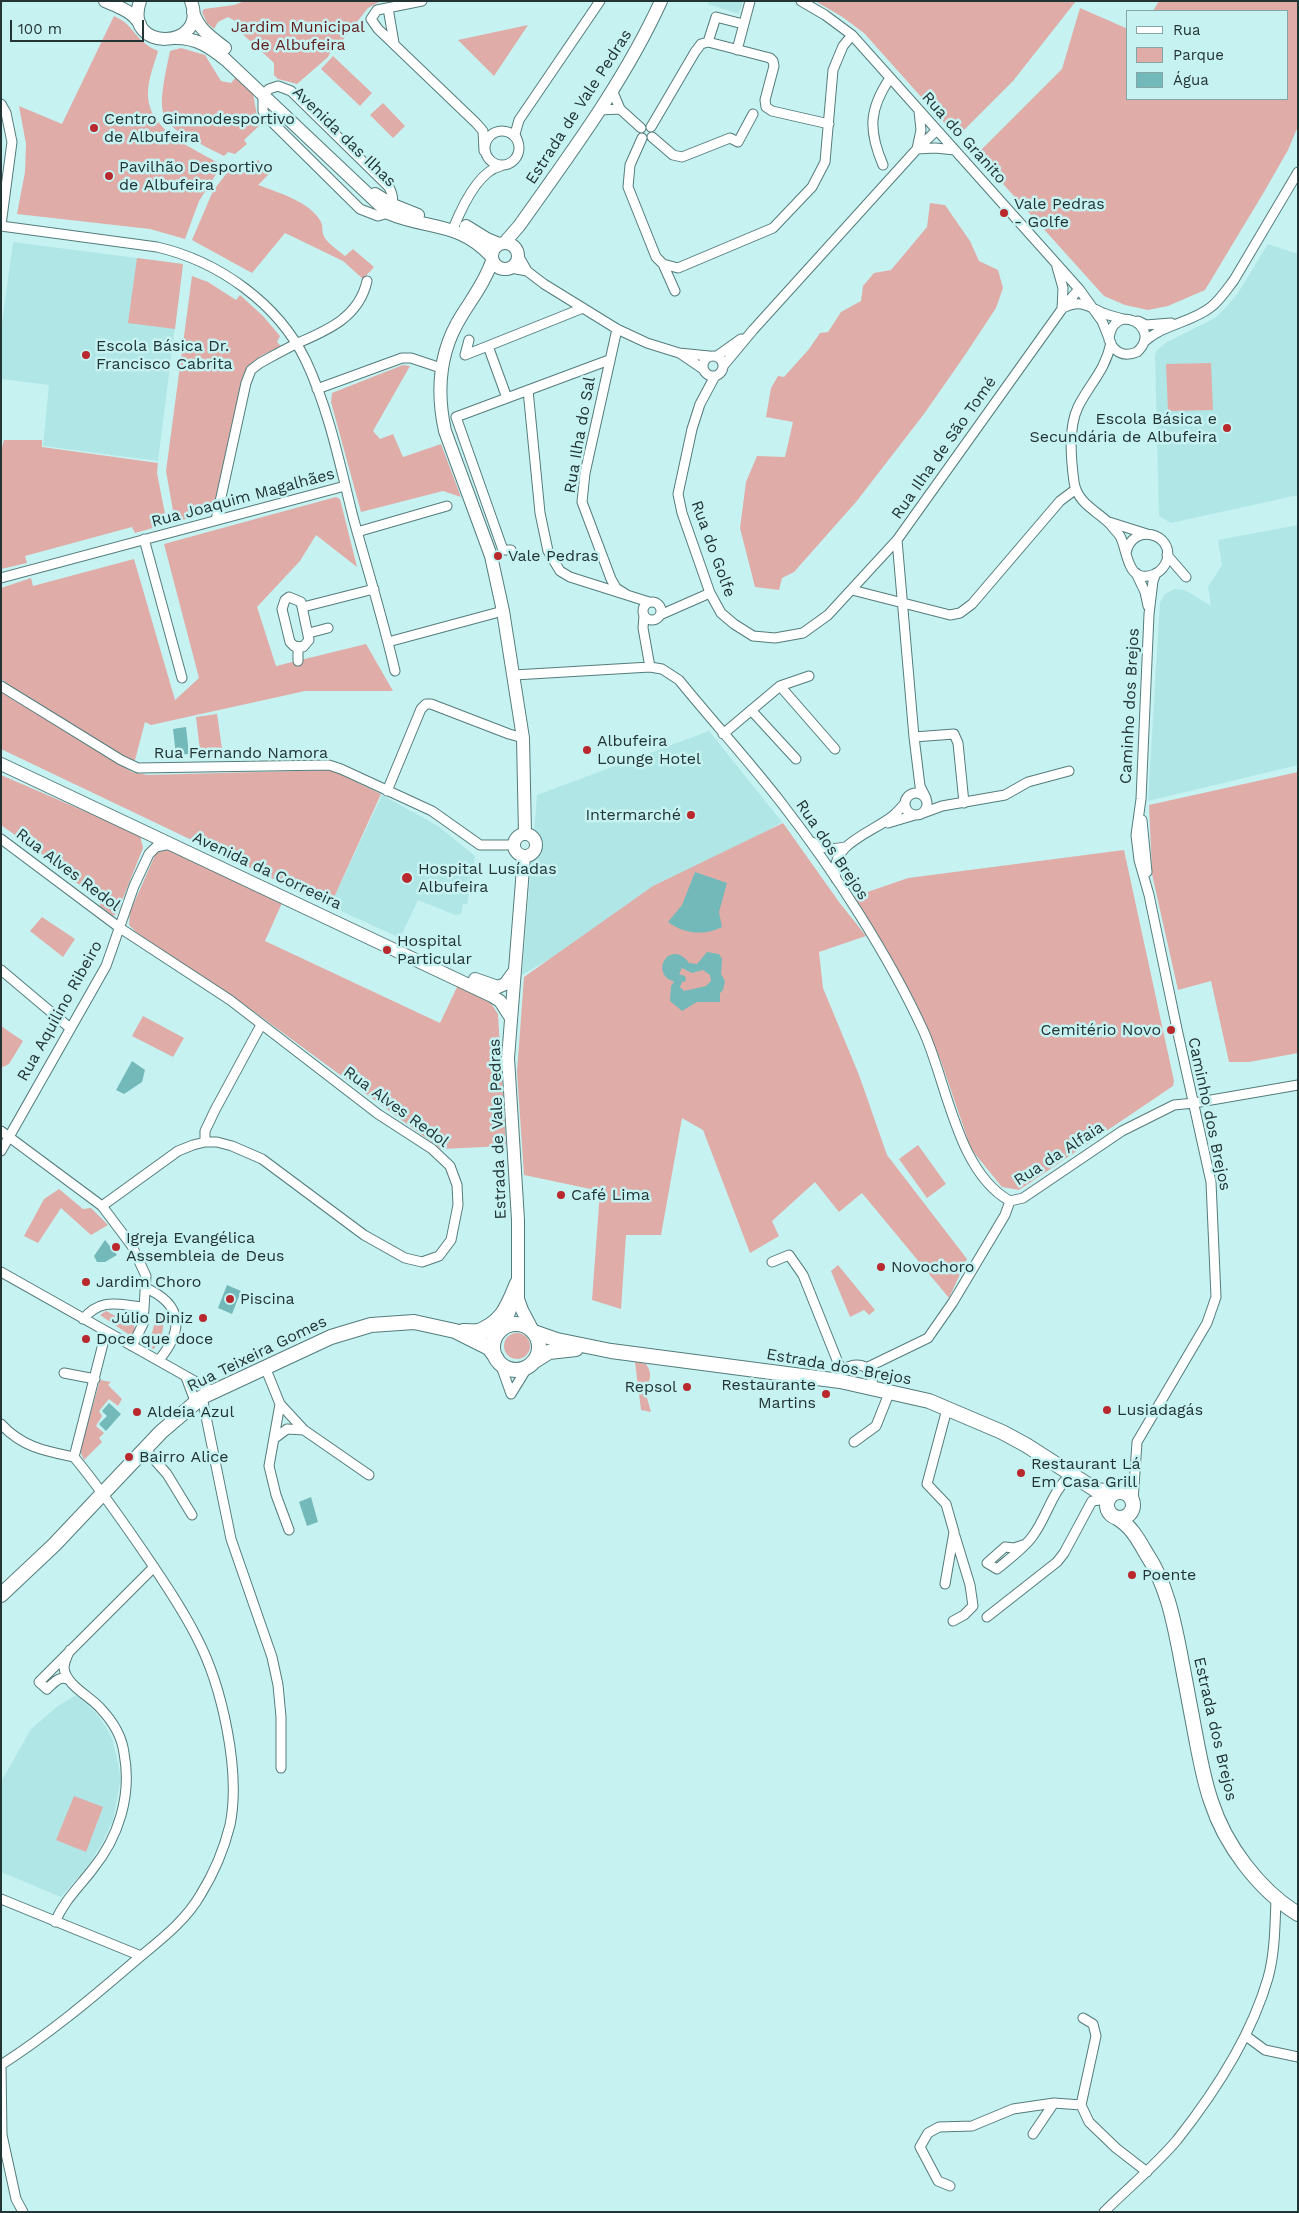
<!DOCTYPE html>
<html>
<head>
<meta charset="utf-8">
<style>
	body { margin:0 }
	#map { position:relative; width:1299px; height:2213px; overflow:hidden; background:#c7f2f2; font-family:"Work Sans",sans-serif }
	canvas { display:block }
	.frame { position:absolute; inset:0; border:2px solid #233434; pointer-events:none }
	.legend { position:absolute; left:1126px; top:10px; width:162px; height:90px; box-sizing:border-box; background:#c7f2f2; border:1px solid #85a6a6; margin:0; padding:6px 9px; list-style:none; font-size:15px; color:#233434 }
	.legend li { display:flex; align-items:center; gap:10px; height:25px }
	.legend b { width:25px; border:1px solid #85a6a6 }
	.scale { position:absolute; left:10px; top:20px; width:134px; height:22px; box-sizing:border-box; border:2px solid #233434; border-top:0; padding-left:6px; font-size:15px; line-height:18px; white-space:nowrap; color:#233434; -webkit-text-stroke:4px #c7f2f2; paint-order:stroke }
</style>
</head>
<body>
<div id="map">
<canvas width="1299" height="2213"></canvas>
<div class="frame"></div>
<ul class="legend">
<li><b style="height:6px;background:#fff"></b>Rua</li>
<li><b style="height:14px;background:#e0aca7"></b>Parque</li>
<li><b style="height:14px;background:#73b9b9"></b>Água</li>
</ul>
<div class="scale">100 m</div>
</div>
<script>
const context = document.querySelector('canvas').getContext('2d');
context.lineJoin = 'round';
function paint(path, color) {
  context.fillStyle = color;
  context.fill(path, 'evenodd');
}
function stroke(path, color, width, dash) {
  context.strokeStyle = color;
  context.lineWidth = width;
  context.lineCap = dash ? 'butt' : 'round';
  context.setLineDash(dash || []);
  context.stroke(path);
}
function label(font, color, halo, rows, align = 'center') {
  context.font = font + ' "Work Sans",sans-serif';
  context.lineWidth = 5;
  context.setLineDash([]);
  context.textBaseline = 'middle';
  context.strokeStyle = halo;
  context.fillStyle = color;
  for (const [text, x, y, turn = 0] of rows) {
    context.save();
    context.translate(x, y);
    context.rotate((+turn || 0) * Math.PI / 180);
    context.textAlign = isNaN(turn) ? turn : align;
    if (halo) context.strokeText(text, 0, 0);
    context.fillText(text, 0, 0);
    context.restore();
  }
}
paint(new Path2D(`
	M708,1h35l-4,13 -31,-10z
	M13,242l170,22 -25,197 -115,-15 6,-61 -48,-6v-48z
	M1268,244l30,10v241l-127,28 -12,-7 -4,-161 2,-5 10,-8 48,-24 12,-12 11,-13z
	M1298,525v240l-150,36 12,-199 5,-8 9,-5 11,1 26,16 -3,-19 14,-22 -4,-25z
	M709,731l73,91 -260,153 15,-180z
	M382,795l56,31 37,30 -8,48h-4l-2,10 -6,1 -37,-15 -18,38 -70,-32z
	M76,1695l20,18 10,14 7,14 8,37 -8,42 -12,25 -14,22 -26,30 -60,-25v-90l30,-53 27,-23z`), '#b1e6e6');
paint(new Path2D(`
	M245,1h136l-13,7 -26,33 -10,8 -4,8 -31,27 -19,-5 -4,-4v-12l-38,-35 -1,-7 -7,-4 -10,5 -4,7 -7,-6 -5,-11 2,-3 30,-4z
	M815,1h261l-63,80 -56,56 -93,-104 -23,-17z
	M1159,1h139v125l-10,24 -24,42 -59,98 -37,16 -20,4 -23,-5 -21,-9 -118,-131 -13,-7 89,-89 18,-61 48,21v70h160v-88h-135z
	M114,16c21,9 20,25 44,35 -4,14 -10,28 -10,42 -1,38 47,56 74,72l-23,36 -14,38 -35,-10 -133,-15 8,-42 1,-28 -7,-38 43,18z
	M528,25l-34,51 -36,-36z
	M181,48l24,7 16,26 10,2 5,-6 17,17 6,32 -15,14 3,4 -12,10 -7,-2 -4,4c-67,-35 -70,-29 -54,-105z
	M333,56l39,37 -12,13 -39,-37z
	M383,103l22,23 -12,12 -23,-23z
	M258,160l12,13 -12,12c19,7 53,17 63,37 2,4 1,8 2,12 2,8 15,16 22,22l8,-7 21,18 -11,12 -20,-18 -58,-28 -33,40 -60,-33 21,-49 20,-26 10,8z
	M930,203l15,2 25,36 9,20 19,9 5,18 -7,20 -31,47 -41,59 -68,88 -62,70 -12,6 -3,12 -24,-3 -15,-59 6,-46 11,-26 28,1 8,-35 -27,-5 5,-29 7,-12 6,1 25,-28 11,-16 8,-1 13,-20 20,-11 2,-15 11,-13 17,-3 36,-43z
	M137,258l46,6 -8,65 -47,-6z
	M192,276l16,6 28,18 4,-5 23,21 17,20 -3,6 4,4c-16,8 -31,13 -38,30l-29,135 -39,11 -9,-51z
	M1211,363l2,47 -45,1 -2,-47z
	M403,365l7,1 -37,65 7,8 13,-5 10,23 38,-13 20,53 -18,-6 -82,21 -30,-110 1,-9z
	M4,440h38v7l116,16 -1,10 10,51 -32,9 -3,-6 -107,29 2,7 -26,6v-118z
	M336,497l4,2 17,68 -41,-32 -16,26 -43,46 19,59 90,-22 27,47h-88l-154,34 -6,-3 -10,38h-8l-96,-60 -30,-21v-91l30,-10 2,8 101,-27 41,141 24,-22 -35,-134z
	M1,692l131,80 15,3 185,-5 49,24 -51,112 -329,-157z
	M217,714l6,42 -22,3 -5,-42z
	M1298,772v281l-49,9h-20l-18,-81 -33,9 -26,-116 -3,-69z
	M1,775l139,60 3,13 -26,65 -4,3 -13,-10v-4l-57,-47 -42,-30z
	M783,823l56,79 27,34 -47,16 4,36 36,87 28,80 80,104 -18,39 -87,-105 -23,19 -24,-30 -43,39 7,15 -29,17 -47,-123 -21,-12 -21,117h-35l-5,74 -29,-9 8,-109 -76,-16 -7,-103 7,-95 129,-91z
	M169,849l113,54 -17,38 175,82 18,-38 30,14 10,15 8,132 -65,3 -185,-136 -120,-81 -7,-7 1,-13 26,-59z
	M1124,850l50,231 -1,5 -154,104 -17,-3 -31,-38 -30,-88 -26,-60 -62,-104 55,-19z
	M42,917l33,22 -12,18 -33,-26z
	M143,1016l41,22 -11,19 -41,-21z
	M1,1026l22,15 -14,23 -6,3 -2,-1z
	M918,1145l28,39 -19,14 -28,-39z
	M59,1189l24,20 8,-1 17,17 -17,10 -30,-27 -23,35 -14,-7 20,-37z
	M838,1265l37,45 -6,5 -5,-5 -14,7 -19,-46z
	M106,1311l19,10 10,-8 5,7 -6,6 2,6 -5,4 -31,-21z
	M158,1311c10,13 4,26 -4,38l-6,-2z
	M504 1346a13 13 0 1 1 26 0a13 13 0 1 1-26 0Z
	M635,1362l11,2c7,10 4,16 -1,27l6,21 -10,-2z
	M100,1380l11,2 -3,3 14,14 -4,7 -9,-7 -10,12 3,5 -6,10 8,7 -5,5 3,4 -18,18 -4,-9z
	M74,1796l29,11 -17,45 -30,-12z`), '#e0aca7');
paint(new Path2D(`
	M186,727l3,27 -13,1 -3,-26z
	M695,872l32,11 -8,29 3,15c-18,9 -38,7 -54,-5l14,-17z
	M707,952l12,2 3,5 -1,15 4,7 -2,9 -3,3v9h-23l-15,9 -12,-10 1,-15 3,-4c-2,-2 -5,-2 -7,-4 -14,-13 6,-37 22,-15l8,1zM682,968l10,5 11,-3 7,5 1,6 -5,5 -22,5 -4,-4 2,-5 4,-1 -1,-5 -6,-2z
	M132,1061l13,9 -3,12 -18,12 -8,-4z
	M105,1240l12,15 -12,7h-8l-3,-6z
	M227,1285l14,6 -9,23 -14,-6z
	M109,1403l12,11 -15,17 -7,-7 8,-8 -5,-5z
	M311,1497l7,25 -11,4 -8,-24z`), '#73b9b9');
const street = new Path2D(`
	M422,1l-45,9 -6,9 7,10 98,94 7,8 1,20
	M801,1l24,14 27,20 227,254 23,32 10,25c7,9 15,10 25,6 16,-14 6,-33 -14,-33 -10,4 -13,10 -14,21
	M388,8l6,35
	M708,42l8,-25 27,7
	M737,50l13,-49
	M278,86l13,5 98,96c5,10 5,16 -1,26l-10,3 -18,-7 -93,-92 -4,-6v-16l6,-6z
	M612,90l8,19 21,19
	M1,104l5,9 6,29 -11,83
	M600,110l20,-1
	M919,111l2,19 -4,19 18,-1 20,2
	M651,127l44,-75 6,-8 7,-2 62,16 3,3 1,5 -9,34 1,7 6,4 57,13
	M485 148a17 17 0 1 1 34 0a17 17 0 1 1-34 0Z
	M652,137l21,18 9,2 48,-19 8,4 15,-28
	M642,138l-12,27 -2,22 28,70 7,7 15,4 95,-40 39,-41 13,-25 8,-92 10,-24 9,-11
	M518,142l-3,-8 4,-14 81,-119
	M883,165c-15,-35 -14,-56 7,-87
	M1,226l156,21c61,14 121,56 149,114 23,49 34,104 47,156 14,51 30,102 42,154
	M453,229c8,-20 25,-58 48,-63
	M518,255l9,16 17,13 73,45 30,14 32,10 30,3
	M663,264l12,27
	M1057,267l6,21 -1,21
	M511,268l16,3
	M1065,307c15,-8 25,0 38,6 7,3 14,4 20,6
	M583,308l-95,38 19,52 102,-38
	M1138,321l8,4 25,-2
	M617,329l-32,144 -3,29 29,77 5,9 11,7
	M469,340l-4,15 23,-9
	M1144,342c19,-18 47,-19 67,-35 9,-7 16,-18 23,-27l64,-108
	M1111,343c-6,28 -21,40 -33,64 -10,21 -7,52 -4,75 3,21 23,29 36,42 3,4 7,8 10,12 8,14 6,50 35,38 6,-3 10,-8 12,-14 7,-27 -35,-38 -41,-7
	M681,354l22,15
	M703 366a10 10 0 1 1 20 0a10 10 0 1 1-20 0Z
	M717,356l24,-17
	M723,366l30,-36 164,-181 20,-19
	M715,376l-15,28 -8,25 -14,65 4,19 28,80 11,20 13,11 19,12 22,2 28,-5 25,-18 69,-75 165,-231 17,-20
	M317,389l85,-31h9l30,10
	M528,390l12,123 8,38 12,20 10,6 79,25
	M507,398l-51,19 47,133h8
	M216,520l30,-137 5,-13 9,-7c13,-7 25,-14 38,-20 30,-13 61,-26 69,-62
	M1109,522l38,12
	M357,532l90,-26
	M144,539l38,139
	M897,540l17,197 6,49 6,12
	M1167,555l19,22
	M1136,573l9,19 3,14
	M1,578l344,-92
	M852,590l98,25 10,-2 12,-9 88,-103 16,-12
	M289,597l12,5 8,38 -6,7 -9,-1 -4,-4 -8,-33 3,-9z
	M643 611a9 9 0 1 1 18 0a9 9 0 1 1-18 0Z
	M303,607l71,-18
	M644,615l-1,13 7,39
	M660,615l50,-22
	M309,633l19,-5
	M388,642l115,-31
	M298,661v-14
	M514,675l136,-8 12,2 17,11c34,42 71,82 104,125 51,66 105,149 140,225 24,52 34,142 87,171
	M1,686l120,74 17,8 191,-3 12,4 91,42 48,34h34
	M780,686l55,63
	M751,710l45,49
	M723,734l57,-48 29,-10
	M914,737l40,-3 4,9 6,60
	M387,791l34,-82 5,-5h5l78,30 14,4
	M905 804a11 11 0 1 1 22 0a11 11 0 1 1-22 0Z
	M923,813l19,-7 63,-11 23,-13 41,-11
	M1142,820l5,52
	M888,823l27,-8
	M1,839l119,89 110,72 148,114 54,35 18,17 7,19 1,20 -7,35 -12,16 -17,6 -17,-4 -41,-23 -102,-76 -30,-13 -15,-4h-12l-12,3 -15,6 -76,55
	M812,842c11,7 20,8 33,5
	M836,879c-8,-36 37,-46 58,-64 4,-4 8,-8 11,-12
	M1,970l69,58
	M1,1131l101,75 30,40 14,30 -3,48 -11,22
	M205,1142v-11l10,-21 46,-85
	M1,1151l105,-185 28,-80 15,-32 7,-7 14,-3
	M1010,1201l13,-3 99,-67 52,-26 20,-2 104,-18
	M772,1262l17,-7 14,20 38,95
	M1,1272l213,120
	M146,1288c37,17 38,42 13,72
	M83,1319c19,-22 35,-14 61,-12
	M500,1363l11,31
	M265,1367l15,37 -11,62 7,29 13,35
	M866,1368l62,-30 25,-36 52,-87 5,-14
	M64,1373l31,6
	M841,1375v-5c18,-10 34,-5 31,17
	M186,1377l9,24
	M511,1394l16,-26
	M202,1397l29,142 41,118 6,28 3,32v51
	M280,1404l24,26 65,45
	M1,1424c21,23 44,27 73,33
	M275,1438l12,-9 17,1
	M854,1442l22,-16 14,-35
	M145,1449l22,25 25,41
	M1121,1491l12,-12
	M1133,1501l4,-59 70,-119 9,-26 -5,-115 -34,-153 -28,-134 -10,-35 -3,-25 5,-36 8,-185 4,-33 3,-8
	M1026,1544l-12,4 -9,-1 -18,16 10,6c12,-10 26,-20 35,-32 16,-21 18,-43 39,-63
	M945,1584l9,-52 -8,-28 -19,-20 20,-75
	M987,1617l70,-55 7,-9 28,-52 8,-1
	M953,1621l11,-6 9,-9 -3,-21 -15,-49
	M69,1680c-10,-5 -14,2 -22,9l-8,-7 115,-115
	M1,1899l140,57
	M55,1922c9,-21 23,-34 37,-52 27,-33 40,-75 32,-117 -2,-16 -11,-31 -22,-43 -10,-13 -36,-24 -38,-42 0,-6 3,-12 6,-18
	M1083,2018l10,6 3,12 -15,69 8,17 27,26 31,24
	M1246,2036l19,14 33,7
	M1,2064l1,71 14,64 7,13
	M1,2065c48,-31 91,-67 134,-104 24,-20 50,-39 66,-67 13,-21 23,-45 29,-69 11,-54 -8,-139 -33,-187 -15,-30 -35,-59 -54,-87 -22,-32 -44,-64 -69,-94l32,-125
	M1033,2134l21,-31 27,2
	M950,2186l-12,-5 -18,-34 8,-14 11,-6 33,-1 41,-17 41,-6
	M1104,2212c24,-24 51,-46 73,-72 38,-48 74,-103 91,-162 7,-25 7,-53 8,-79`);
const secondary = new Path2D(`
	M105,1c14,6 27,10 35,23
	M140,1c-18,52 70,49 51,0
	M193,12c6,18 18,25 32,36
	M176,38c21,0 34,9 50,22l162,153c40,17 70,8 103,43
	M375,194l18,11 25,10
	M466,226l21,13 12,5
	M505,242l14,-16c51,-72 105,-144 142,-225
	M492 256a13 13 0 1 1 26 0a13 13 0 1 1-26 0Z
	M492,261c-7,21 -19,36 -30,54 -23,36 -26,75 -17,116l46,125 12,55 20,127 2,96
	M1,764l491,232 8,5 11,17
	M514 845a11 11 0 1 1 22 0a11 11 0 1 1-22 0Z
	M524,856l-16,202 10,162v79l4,11 10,19
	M475,979l23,8 7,-3 8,-11
	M504,1327l7,-20
	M476,1331c26,-10 30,-24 40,-48`);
const primary = new Path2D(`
	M493 1347a23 23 0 1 1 46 0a23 23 0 1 1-46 0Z
	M463,1331l36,1
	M534,1332l23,8 54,11 229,30 89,20 73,31 24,13 70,45 18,2
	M533,1362l16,-10 27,-3
	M1107 1505a13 13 0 1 1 26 0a13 13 0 1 1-26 0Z
	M1117,1518c14,8 21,21 29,35 20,30 27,64 34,100 5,28 11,57 16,85 4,21 8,43 15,63 14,44 48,89 87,113
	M1,1595l53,-50 107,-113 41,-35 129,-60 40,-12 43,-3 41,9 34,17 8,11`);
stroke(street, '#547c7c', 11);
stroke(secondary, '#547c7c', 14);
stroke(primary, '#547c7c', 16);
stroke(street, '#fff', 9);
stroke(secondary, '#fff', 12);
stroke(primary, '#fff', 14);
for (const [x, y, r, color] of [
	[94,128,5,"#b8282d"],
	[109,176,5,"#b8282d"],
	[1004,213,5,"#b8282d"],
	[86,355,5,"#b8282d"],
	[1227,428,5,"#b8282d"],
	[498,556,5,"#b8282d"],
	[587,750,5,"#b8282d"],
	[691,815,5,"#b8282d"],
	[407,878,6,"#b8282d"],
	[387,950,5,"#b8282d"],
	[1171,1030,5,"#b8282d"],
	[561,1195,5,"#b8282d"],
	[116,1247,5,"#b8282d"],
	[881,1267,5,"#b8282d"],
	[86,1282,5,"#b8282d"],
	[230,1299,5,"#b8282d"],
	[203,1318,5,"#b8282d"],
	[86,1339,5,"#b8282d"],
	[687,1387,5,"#b8282d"],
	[826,1394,5,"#b8282d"],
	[1107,1410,5,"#b8282d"],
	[137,1412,5,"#b8282d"],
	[129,1457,5,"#b8282d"],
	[1021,1473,5,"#b8282d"],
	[1132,1575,5,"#b8282d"]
]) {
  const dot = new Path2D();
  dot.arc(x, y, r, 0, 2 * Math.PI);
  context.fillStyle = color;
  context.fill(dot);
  stroke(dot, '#c7f2f2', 2);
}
label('16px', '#621c1b', '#c7f2f2', [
	["Jardim Municipal",298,27],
	["de Albufeira",298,45]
]);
label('16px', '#233434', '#c7f2f2', [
	["Estrada de Vale Pedras",579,107,-57],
	["Avenida das Ilhas",344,137,44],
	["Rua do Granito",964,138,48],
	["Rua Ilha do Sal",580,435,-80],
	["Rua Ilha de São Tomé",944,448,-55],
	["Rua Joaquim Magalhães",243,498,-15],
	["Rua do Golfe",713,549,70],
	["Caminho dos Brejos",1130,706,-87],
	["Rua Fernando Namora",241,753],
	["Rua dos Brejos",832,850,56],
	["Rua Alves Redol",68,870,37],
	["Avenida da Correeira",267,871,25],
	["Rua Aquilino Ribeiro",60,1011,-61],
	["Rua Alves Redol",396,1107,36],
	["Caminho dos Brejos",1209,1114,78],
	["Estrada de Vale Pedras",498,1129,-92],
	["Rua da Alfaia",1059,1154,-33],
	["Rua Teixeira Gomes",257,1354,-26],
	["Estrada dos Brejos",839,1367,10],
	["Estrada dos Brejos",1215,1729,77]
]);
label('16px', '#233434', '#c7f2f2', [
	["Centro Gimnodesportivo",104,119],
	["de Albufeira",104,137],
	["Pavilhão Desportivo",119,167],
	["de Albufeira",119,185],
	["Vale Pedras",1014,204],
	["- Golfe",1014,222],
	["Escola Básica Dr.",96,346],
	["Francisco Cabrita",96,364],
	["Escola Básica e",1217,419,"right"],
	["Secundária de Albufeira",1217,437,"right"],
	["Vale Pedras",508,556],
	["Albufeira",597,741],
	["Lounge Hotel",597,759],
	["Intermarché",681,815,"right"],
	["Hospital Lusíadas",418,869],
	["Albufeira",418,887],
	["Hospital",397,941],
	["Particular",397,959],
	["Cemitério Novo",1161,1030,"right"],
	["Café Lima",571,1195],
	["Igreja Evangélica",126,1238],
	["Assembleia de Deus",126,1256],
	["Novochoro",891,1267],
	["Jardim Choro",96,1282],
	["Piscina",240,1299],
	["Júlio Diniz",193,1318,"right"],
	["Doce que doce",96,1339],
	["Restaurante",816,1385,"right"],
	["Martins",816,1403,"right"],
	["Repsol",677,1387,"right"],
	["Lusiadagás",1117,1410],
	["Aldeia Azul",147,1412],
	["Bairro Alice",139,1457],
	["Restaurant Lá",1031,1464],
	["Em Casa Grill",1031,1482],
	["Poente",1142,1575]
], 'left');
</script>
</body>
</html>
